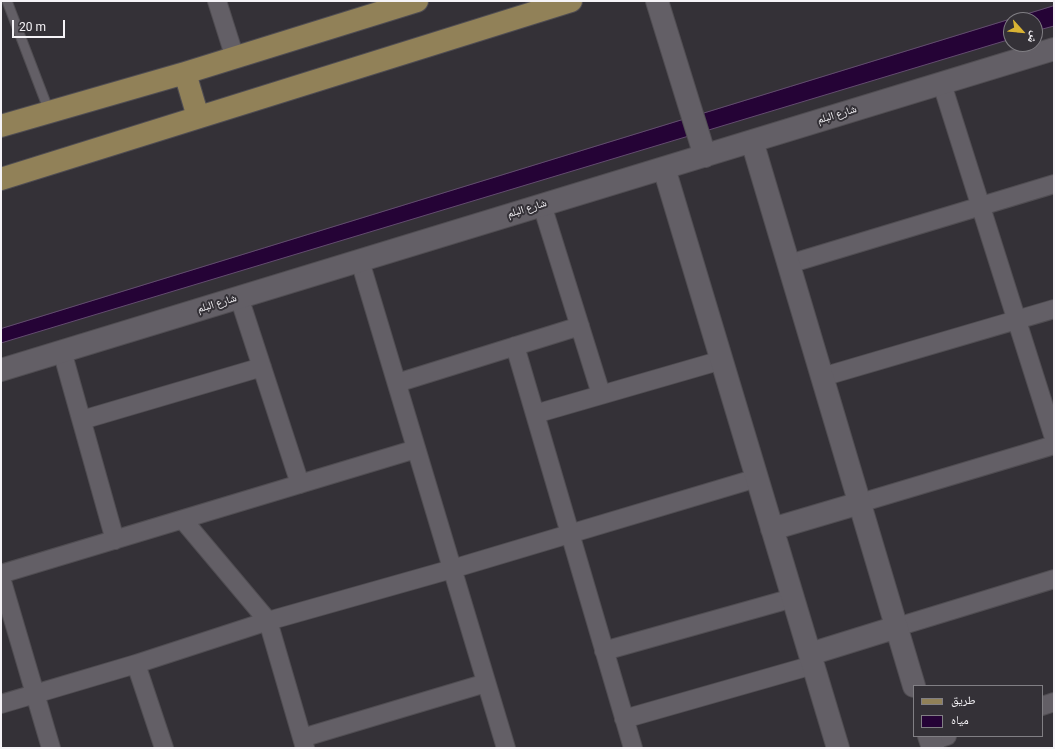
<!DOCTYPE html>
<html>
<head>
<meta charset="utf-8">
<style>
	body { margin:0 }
	#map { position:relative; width:1055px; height:749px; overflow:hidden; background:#343137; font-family:Roboto,"Noto Naskh Arabic",sans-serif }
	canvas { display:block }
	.frame { position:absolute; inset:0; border:2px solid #f5f3f7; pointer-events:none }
	.legend { position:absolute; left:913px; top:685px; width:130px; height:52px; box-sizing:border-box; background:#343137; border:1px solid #817f84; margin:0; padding:5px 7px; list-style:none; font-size:12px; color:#f5f3f7 }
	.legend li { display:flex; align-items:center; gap:8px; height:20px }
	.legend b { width:20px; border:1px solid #817f84 }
	.north { position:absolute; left:1003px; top:12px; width:40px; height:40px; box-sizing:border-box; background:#343137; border:1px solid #817f84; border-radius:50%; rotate:117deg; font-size:11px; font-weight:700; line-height:16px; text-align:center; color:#f5f3f7 }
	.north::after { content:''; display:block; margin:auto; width:14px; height:18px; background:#d9b334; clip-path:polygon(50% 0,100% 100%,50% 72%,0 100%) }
	.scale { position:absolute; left:12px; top:20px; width:53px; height:18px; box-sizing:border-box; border:2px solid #f5f3f7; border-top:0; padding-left:5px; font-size:12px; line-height:14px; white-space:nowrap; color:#f5f3f7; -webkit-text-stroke:3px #343137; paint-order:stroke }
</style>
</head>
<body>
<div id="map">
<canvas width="1055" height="749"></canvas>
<div class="frame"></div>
<ul class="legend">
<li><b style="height:5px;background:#918158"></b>طريق</li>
<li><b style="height:11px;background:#250336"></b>مياه</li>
</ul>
<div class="north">ش</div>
<div class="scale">20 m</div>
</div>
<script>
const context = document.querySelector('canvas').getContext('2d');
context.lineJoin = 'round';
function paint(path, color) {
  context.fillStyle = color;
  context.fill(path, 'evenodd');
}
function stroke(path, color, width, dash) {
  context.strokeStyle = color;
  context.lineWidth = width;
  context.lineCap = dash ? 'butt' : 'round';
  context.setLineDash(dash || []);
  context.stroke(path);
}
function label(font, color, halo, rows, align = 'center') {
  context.font = font + ' Roboto,"Noto Naskh Arabic",sans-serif';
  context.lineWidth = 4;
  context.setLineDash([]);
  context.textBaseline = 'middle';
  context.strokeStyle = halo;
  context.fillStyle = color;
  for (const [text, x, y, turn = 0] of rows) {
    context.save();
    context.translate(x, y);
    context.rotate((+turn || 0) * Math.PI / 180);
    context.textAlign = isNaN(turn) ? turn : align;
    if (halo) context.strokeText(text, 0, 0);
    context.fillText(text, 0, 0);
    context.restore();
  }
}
const water = new Path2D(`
	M1054,6v20l-19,5v-11h-24v19l-1010,304v-14z`);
paint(water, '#250336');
stroke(water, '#634b70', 1);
const service = new Path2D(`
	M7,1l42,110`);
const minor = new Path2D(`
	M217,1l18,57
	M942,84l112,354
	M542,205l59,189
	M360,261l146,487
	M789,264l265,-80
	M239,297l61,187
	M515,346l118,402
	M62,351l53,189
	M822,377l232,-68
	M397,383l183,-57
	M535,414l187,-54
	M82,420l180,-53
	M860,503l194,-58
	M183,520l85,101 37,127
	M1,574l415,-125
	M1,578l50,170
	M897,627l157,-48
	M604,651l189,-53
	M136,664l28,84
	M1,704l135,-40 132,-43 184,-52 305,-91
	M1042,706l12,-4
	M624,719l189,-54
	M302,738l184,-55
	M931,741l16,-5`);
const tertiary = new Path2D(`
	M657,1l48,155
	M752,141l162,545
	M664,168l174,580
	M1,370l1053,-321
	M772,529l88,-26
	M810,654l87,-27
	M929,736l4,12`);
const primary = new Path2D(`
	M185,73l13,44
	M1,126l184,-53 232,-72
	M1,179l570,-178`);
stroke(service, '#504d52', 11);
stroke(minor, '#504d52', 20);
stroke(tertiary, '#504d52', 24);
stroke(primary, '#504d52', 24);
stroke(service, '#635f66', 9);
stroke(minor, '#635f66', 18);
stroke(tertiary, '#635f66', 22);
stroke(primary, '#918158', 22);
label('11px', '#f5f3f7', '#343137', [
	["شارع البلم",837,115,-17],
	["شارع البلم",527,209,-17],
	["شارع البلم",217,304,-17]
]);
</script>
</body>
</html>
